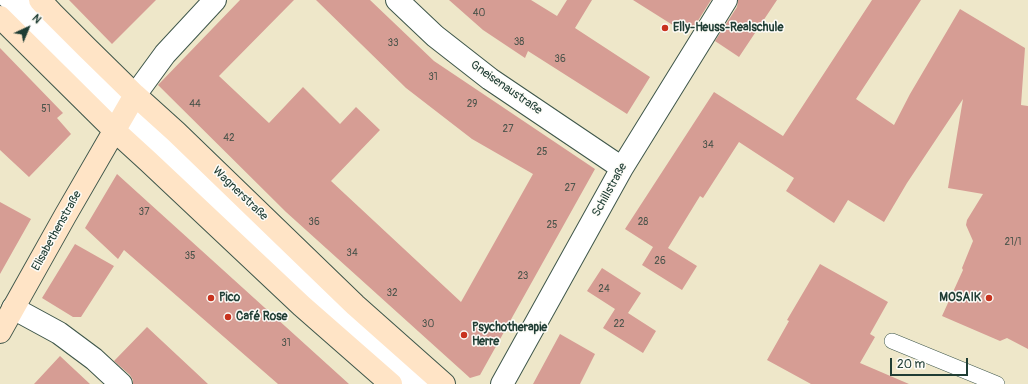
<!DOCTYPE html>
<html>
<head>
<meta charset="utf-8">
<style>
	body { margin:0 }
	#map { position:relative; width:1028px; height:384px; overflow:hidden; background:#eee7c9; font-family:Pangolin,sans-serif }
	canvas { display:block }
	.north { position:absolute; left:8px; top:8px; width:40px; height:40px; -webkit-text-stroke:3px #fdfcf7; paint-order:stroke; rotate:44deg; font-size:11px; font-weight:700; line-height:16px; text-align:center; color:#1f3d34 }
	.north::after { content:''; display:block; margin:auto; width:14px; height:18px; background:#1f3d34; clip-path:polygon(50% 0,100% 100%,50% 72%,0 100%) }
	.scale { position:absolute; left:890px; top:358px; width:78px; height:18px; box-sizing:border-box; border:2px solid #1f3d34; border-top:0; padding-left:5px; font-size:12px; line-height:14px; white-space:nowrap; color:#1f3d34; -webkit-text-stroke:3px #fdfcf7; paint-order:stroke }
</style>
</head>
<body>
<div id="map">
<canvas width="1028" height="384"></canvas>
<div class="north">N</div>
<div class="scale">20 m</div>
</div>
<script>
const context = document.querySelector('canvas').getContext('2d');
context.lineJoin = 'round';
function paint(path, color) {
  context.fillStyle = color;
  context.fill(path, 'evenodd');
}
function stroke(path, color, width, dash) {
  context.strokeStyle = color;
  context.lineWidth = width;
  context.lineCap = dash ? 'butt' : 'round';
  context.setLineDash(dash || []);
  context.stroke(path);
}
function label(font, color, halo, rows, align = 'center') {
  context.font = font + ' Pangolin,sans-serif';
  context.lineWidth = 3;
  context.setLineDash([]);
  context.textBaseline = 'middle';
  context.strokeStyle = halo;
  context.fillStyle = color;
  for (const [text, x, y, turn = 0] of rows) {
    context.save();
    context.translate(x, y);
    context.rotate((+turn || 0) * Math.PI / 180);
    context.textAlign = isNaN(turn) ? turn : align;
    if (halo) context.strokeText(text, 0, 0);
    context.fillText(text, 0, 0);
    context.restore();
  }
}
paint(new Path2D(`
	M69,0h87l-44,44z
	M240,0h54l-75,76 50,47 34,-36 37,37 16,-17 24,23 -49,51 130,121 72,-128 -61,-35 -66,-51 -90,-88h54l64,61 161,108 -115,206 -10,3 -184,-166 -128,-127z
	M449,0h82l26,16 10,-16h25l-17,28 75,49 -23,37 -99,-63 -3,7 -42,-28z
	M633,0h78l-17,27 -2,-1 -5,8z
	M738,0h39l-38,57 -24,-16 22,-34z
	M872,0h49l-65,99 38,26 16,-31 50,-85 65,39 -4,57 7,1v243l-21,-11 -7,3 -58,-25 21,-46 -1,-2 11,-27 -7,-16 1,-5 16,-26 -35,-6 15,-89 -56,84 -23,39 -36,-22 -14,23 -48,-32 8,-13 -55,-36 -36,56 -3,-2 -32,52 29,18 -15,24 -40,-25 11,-18 -28,-18 89,-137 69,44z
	M0,48l63,65 -6,5 14,16 -42,43 -29,-27z
	M117,174l232,210h-71l-154,-134 -6,9 -33,-31z
	M0,202l31,17 -31,55z
	M75,244l39,22 -33,51h-8l-31,-19z
	M820,264l68,38 -18,32 5,3 -15,26 49,21h-98l-44,-24 22,-39 -2,-1z
	M602,268l39,25 -13,20 28,18 -13,22 -40,-25 12,-19 -28,-18z
	M147,327l61,57h-75v-4l-3,-5 -16,-14z
	M560,334l35,20 -15,30h-47z
	M60,356l30,28h-56z`), '#d69d94');
const lane = new Path2D(`
	M6,0l116,116 130,125 110,101 48,42
	M22,0c36,36 71,72 107,107 97,95 196,187 298,277
	M892,341l105,43`);
const street = new Path2D(`
	M397,0l38,36 55,43 132,89
	M135,95l30,-41 50,-54
	M13,308l46,25 35,26 27,25
	M502,384l120,-216 104,-168`);
const secondary = new Path2D(`
	M40,0l12,13 35,35 48,47 41,37 179,173 89,79
	M0,17l114,113 35,32 153,144 89,78
	M0,332l65,-116 70,-121`);
stroke(lane, '#3e564a', 16);
stroke(street, '#3e564a', 24);
stroke(secondary, '#3e564a', 24);
stroke(lane, '#fff', 15);
stroke(street, '#fff', 22);
stroke(secondary, '#ffe4c6', 22);
for (const [x, y, r, color] of [
	[665,28,4,"#c8321e"],
	[211,298,4,"#c8321e"],
	[989,298,4,"#c8321e"],
	[228,317,4,"#c8321e"],
	[464,335,4,"#c8321e"]
]) {
  const dot = new Path2D();
  dot.arc(x, y, r, 0, 2 * Math.PI);
  context.fillStyle = color;
  context.fill(dot);
  stroke(dot, '#fdfcf7', 1.5);
}
label('10px', '#4d554c', null, [
	["40",479,13],
	["38",519,42],
	["33",393,43],
	["36",560,59],
	["31",433,77],
	["44",195,104],
	["29",472,104],
	["51",46,109],
	["27",508,129],
	["42",229,138],
	["34",708,145],
	["25",542,152],
	["27",570,188],
	["37",144,212],
	["36",314,222],
	["28",643,222],
	["25",552,225],
	["21/1",1013,242],
	["34",352,253],
	["35",190,256],
	["26",660,261],
	["23",523,276],
	["24",604,289],
	["32",392,293],
	["30",428,324],
	["22",619,324],
	["31",286,343]
]);
label('bold 12px', '#1f3d34', '#fdfcf7', [
	["Elly-Heuss-Realschule",673,28],
	["Pico",219,298],
	["MOSAIK",981,298,"right"],
	["Café Rose",236,317],
	["Psychotherapie",472,328],
	["Herre",472,342]
], 'left');
label('12px', '#1f3d34', '#fdfcf7', [
	["Gneisenaustraße",506,88,35],
	["Schillstraße",610,190,-61],
	["Wagnerstraße",240,194,44],
	["Elisabethenstraße",57,231,-61]
]);
</script>
</body>
</html>
